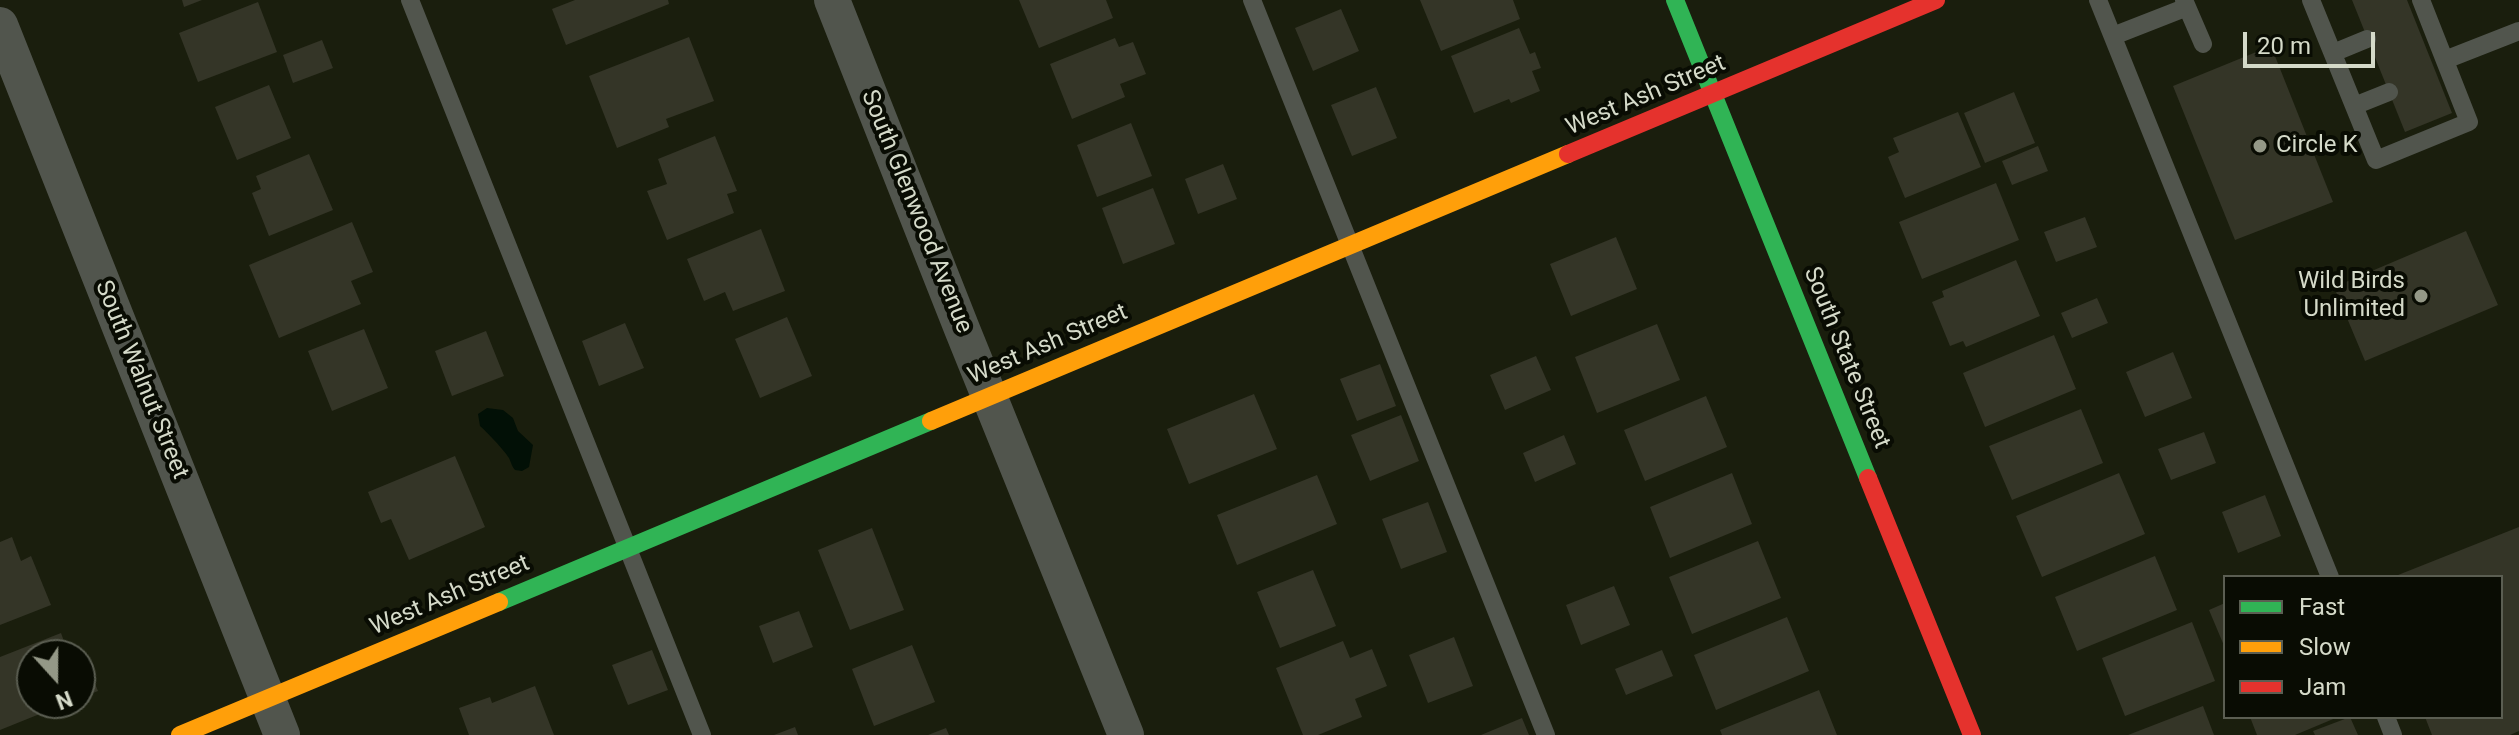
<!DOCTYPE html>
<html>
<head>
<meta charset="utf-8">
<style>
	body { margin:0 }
	#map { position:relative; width:2519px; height:735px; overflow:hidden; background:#1a1e0d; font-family:Roboto,sans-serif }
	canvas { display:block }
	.legend { position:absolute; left:2223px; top:575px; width:280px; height:144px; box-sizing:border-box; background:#090c03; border:2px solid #5b5e52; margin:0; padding:10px 14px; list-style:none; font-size:24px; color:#d5dac9 }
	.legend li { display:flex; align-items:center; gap:16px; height:40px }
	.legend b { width:40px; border:2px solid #5b5e52 }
	.north { position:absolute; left:16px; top:639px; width:80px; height:80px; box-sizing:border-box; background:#090c03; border:2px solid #5b5e52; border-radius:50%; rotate:159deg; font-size:22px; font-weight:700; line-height:32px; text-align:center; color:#d5dac9 }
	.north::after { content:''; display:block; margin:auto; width:28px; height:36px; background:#949887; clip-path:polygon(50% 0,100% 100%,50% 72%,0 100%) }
	.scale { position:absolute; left:2243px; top:32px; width:132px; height:36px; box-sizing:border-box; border:4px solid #d5dac9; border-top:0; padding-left:10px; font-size:24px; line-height:28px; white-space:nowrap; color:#d5dac9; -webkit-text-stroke:6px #090c03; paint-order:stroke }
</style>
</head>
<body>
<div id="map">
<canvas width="2519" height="735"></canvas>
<ul class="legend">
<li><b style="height:10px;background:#30b455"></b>Fast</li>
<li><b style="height:10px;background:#ff9f0a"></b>Slow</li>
<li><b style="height:10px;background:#e5322d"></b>Jam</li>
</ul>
<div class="north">N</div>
<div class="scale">20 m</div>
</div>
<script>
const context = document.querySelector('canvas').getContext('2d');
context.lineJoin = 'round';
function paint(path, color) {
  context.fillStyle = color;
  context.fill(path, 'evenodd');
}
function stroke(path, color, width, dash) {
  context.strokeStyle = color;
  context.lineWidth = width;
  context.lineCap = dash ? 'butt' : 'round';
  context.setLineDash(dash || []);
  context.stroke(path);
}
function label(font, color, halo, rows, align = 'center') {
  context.font = font + ' Roboto,sans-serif';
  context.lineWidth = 8;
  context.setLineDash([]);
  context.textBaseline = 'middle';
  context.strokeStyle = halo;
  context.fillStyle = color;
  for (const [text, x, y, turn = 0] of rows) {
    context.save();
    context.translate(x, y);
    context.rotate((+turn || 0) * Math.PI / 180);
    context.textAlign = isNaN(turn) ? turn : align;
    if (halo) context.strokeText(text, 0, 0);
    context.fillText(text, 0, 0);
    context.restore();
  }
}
paint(new Path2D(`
	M487,408l16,2 10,8 5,13 15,14 -4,22 -7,4 -7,-1c-3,-3 -4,-8 -6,-12 -5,-8 -22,-26 -29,-32l-2,-12z`), '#021006');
paint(new Path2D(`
	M182,0h20l-18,7z
	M575,0h93l1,4 -103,41 -14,-36z
	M1019,0h87l7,18 -74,30z
	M1420,0h93l7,19 -79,32z
	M2352,0h55l45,113 -47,19z
	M258,2l19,50 -79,30 -19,-49z
	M1341,9l18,42 -46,20 -18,-43z
	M1519,28l11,26 5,-2 6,16 -9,3 8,20 -29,12 -2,-4 -35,14 -23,-57z
	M689,37l25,64 -48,18 3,8 -52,21 -28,-72z
	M1115,38l4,9 14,-5 13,32 -26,10 5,13 -53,22 -22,-55z
	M322,40l11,28 -40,15 -10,-28z
	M2271,46l62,156 -98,38 -62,-154z
	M269,85l22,53 -54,22 -22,-53z
	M1376,87l21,51 -45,18 -21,-51z
	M2014,92l21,51 -50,20 -21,-50z
	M1958,112l23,55 -76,31 -17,-41 11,-5 -6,-14z
	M1131,123l21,53 -55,21 -20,-52z
	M715,136l22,55 -10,3 7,19 -67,27 -20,-49 20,-7 -9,-25z
	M2038,146l10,25 -36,14 -10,-24z
	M309,154l24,56 -64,26 -17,-43 9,-4 -5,-13z
	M1223,164l14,35 -39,15 -13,-35z
	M1996,183l23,57 -97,39 -23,-57z
	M1153,188l22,56 -52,20 -21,-56z
	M2085,217l12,30 -41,15 -12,-30z
	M352,222l21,50 -22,9 10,23 -82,34 -30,-73z
	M761,229l24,62 -52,20 -8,-19 -21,9 -17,-42z
	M2466,231l32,74 -133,56 -31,-74z
	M1616,237l21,52 -66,27 -21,-52z
	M2016,260l24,56 -74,31 -3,-6 -13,5 -18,-44 12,-5 -2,-6z
	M2097,298l11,25 -36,15 -11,-25z
	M787,317l25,59 -52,22 -25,-59z
	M625,323l19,45 -45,18 -17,-45z
	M1657,324l23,56 -83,33 -22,-56z
	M364,329l24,59 -56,23 -24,-60z
	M486,331l18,45 -52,20 -17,-45z
	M2054,335l22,54 -91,38 -22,-54z
	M2173,352l19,46 -47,19 -19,-45z
	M1536,356l15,34 -46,20 -15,-35z
	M1380,364l16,42 -39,15 -17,-42z
	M1254,394l23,55 -88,35 -22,-55z
	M1706,396l21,51 -82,34 -21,-51z
	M2081,409l22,54 -91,37 -23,-54z
	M1401,415l18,46 -49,20 -19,-46z
	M2204,432l12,31 -45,17 -13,-31z
	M1564,435l12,29 -41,18 -12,-29z
	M455,456l30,71 -76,33 -18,-41 -10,4 -13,-31z
	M1732,473l20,51 -82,34 -20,-51z
	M2119,473l26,61 -103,43 -26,-61z
	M1317,475l20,49 -100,41 -20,-50z
	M2265,495l16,41 -43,17 -16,-41z
	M1428,502l19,50 -46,17 -19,-50z
	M2519,527v204l-9,4h-78l-7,-18h76v-140h-108z
	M872,528l32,82 -54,20 -32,-80z
	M12,537l9,24 10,-5 20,49 -51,20v-83z
	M1758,541l23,57 -89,36 -23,-57z
	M2155,556l22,54 -100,41 -22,-54z
	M1313,570l23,56 -56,22 -23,-56z
	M1614,586l16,39 -49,20 -15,-40z
	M2225,603v45l-16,-38z
	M799,611l14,36 -40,16 -14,-37z
	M1787,617l22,54 -93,39 -22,-55z
	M2192,622l23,59 -90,35 -23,-58z
	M61,633l8,22h-37v48h35l-67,27v-73z
	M1454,637l19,49 -45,17 -19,-48z
	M1343,641l7,17 22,-9 15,37 -32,13 7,18 -44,18h-15l-27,-67z
	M912,645l23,57 -61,24 -22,-57z
	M652,650l16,40 -40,15 -16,-40z
	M1662,650l11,26 -47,19 -11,-26z
	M88,666l10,25 -18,7v-29z
	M535,686l19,49h-85l-10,-27 31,-11 2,6z
	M1819,690l18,45h-115l-2,-5z
	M2203,706l11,29h-86z
	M2250,717h88l-43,18h-38z
	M2350,717l8,18h-43l-2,-4z
	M1522,718l7,17h-48z
	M795,727l3,8h-24z
	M946,728l3,7h-21z`), '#343527');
stroke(new Path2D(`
	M410,0l292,735
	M1252,0l294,735
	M2098,0l232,577
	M2184,0l19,44
	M2311,0l65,160 93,-38 -48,-122
	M2113,36l74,-29
	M2333,53l34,-14
	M2445,60l74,-29
	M2354,106l35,-14
	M2386,717l7,18`), '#51554d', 18);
stroke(new Path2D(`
	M832,0l130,329 164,406
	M0,25l282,710`), '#51554d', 36);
stroke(new Path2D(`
	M1675,0l193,478
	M499,602l432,-181`), '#30b455', 18);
stroke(new Path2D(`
	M931,421l637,-267
	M180,735l319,-133`), '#ff9f0a', 18);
stroke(new Path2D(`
	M1568,154l368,-154
	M1868,478l104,257`), '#e5322d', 18);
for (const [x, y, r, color] of [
	[2260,146,8,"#949887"],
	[2421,296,8,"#949887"]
]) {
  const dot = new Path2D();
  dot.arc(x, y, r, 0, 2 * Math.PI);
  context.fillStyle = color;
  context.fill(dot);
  stroke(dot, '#090c03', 3);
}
label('24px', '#d5dac9', '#090c03', [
	["West Ash Street",1646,96,-23],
	["South Glenwood Avenue",916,212,68],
	["West Ash Street",1048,345,-23],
	["South State Street",1846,358,68],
	["South Walnut Street",141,380,68],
	["West Ash Street",450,596,-23]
]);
label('24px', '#d5dac9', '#090c03', [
	["Circle K",2276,146],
	["Wild Birds",2405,282,"right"],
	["Unlimited",2405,310,"right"]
], 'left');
</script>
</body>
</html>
